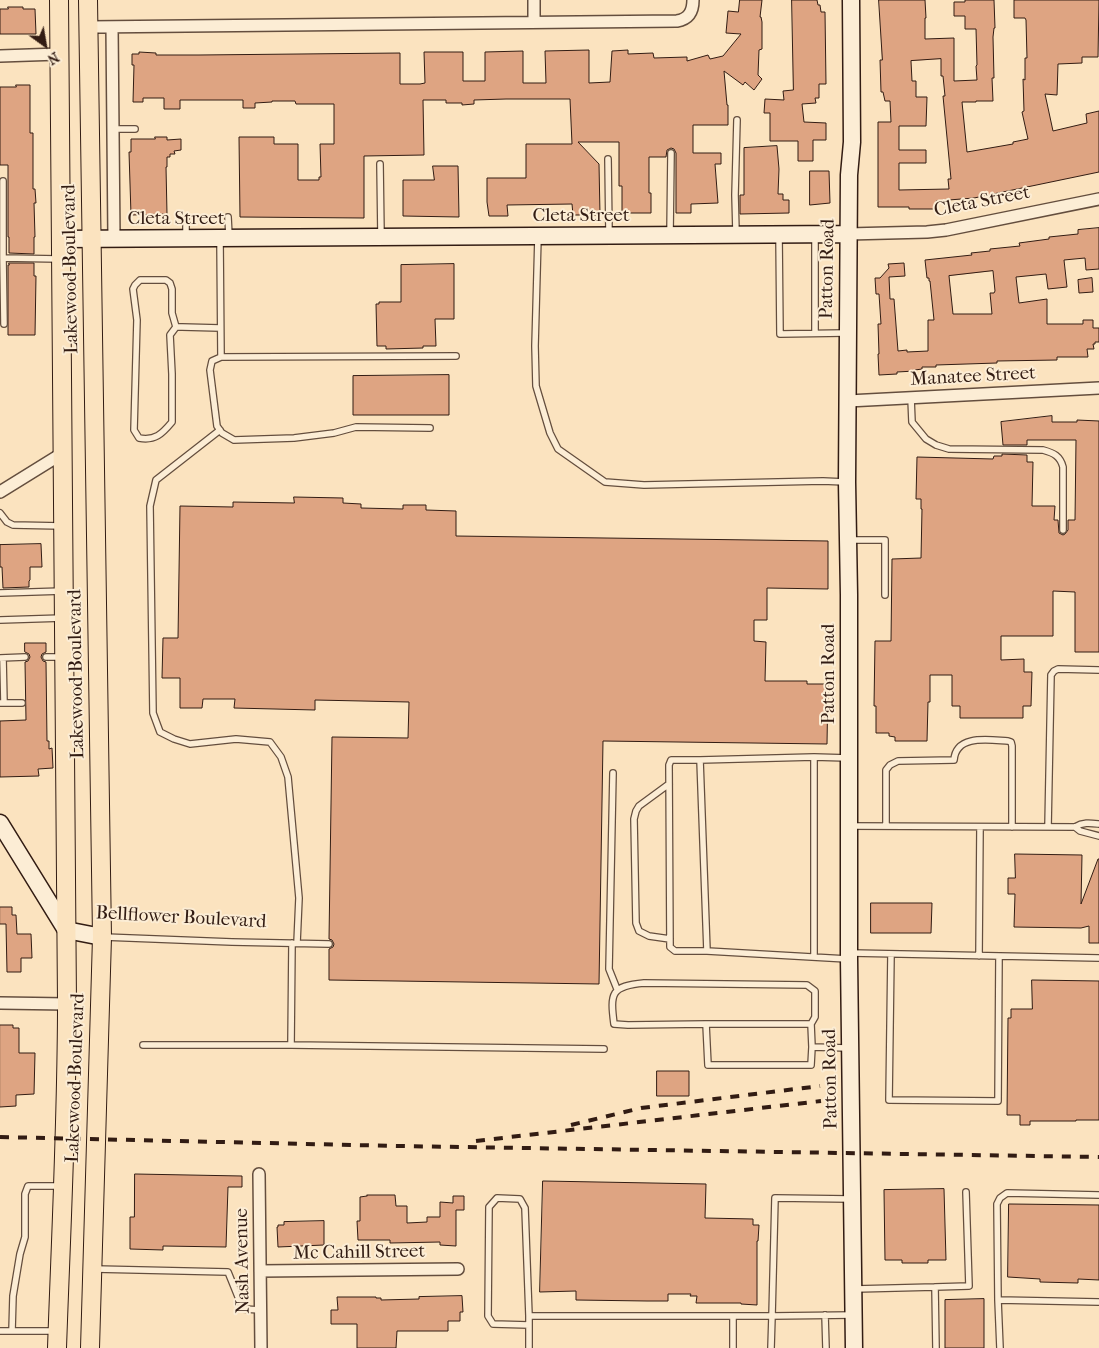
<!DOCTYPE html>
<html>
<head>
<meta charset="utf-8">
<style>
	body { margin:0 }
	#map { position:relative; width:1099px; height:1348px; overflow:hidden; background:#fbe3bf; font-family:"IM FELL French Canon",serif }
	canvas { display:block }
	.north { position:absolute; left:20px; top:20px; width:50px; height:50px; -webkit-text-stroke:4px #fcedd5; paint-order:stroke; rotate:148deg; font-size:14px; font-weight:700; line-height:20px; text-align:center; color:#321c13 }
	.north::after { content:''; display:block; margin:auto; width:18px; height:22px; background:#321c13; clip-path:polygon(50% 0,100% 100%,50% 72%,0 100%) }
</style>
</head>
<body>
<div id="map">
<canvas width="1099" height="1348"></canvas>
<div class="north">N</div>
</div>
<script>
const context = document.querySelector('canvas').getContext('2d');
context.lineJoin = 'round';
function paint(path, color) {
  context.fillStyle = color;
  context.fill(path, 'evenodd');
}
function stroke(path, color, width, dash) {
  context.strokeStyle = color;
  context.lineWidth = width;
  context.lineCap = dash ? 'butt' : 'round';
  context.setLineDash(dash || []);
  context.stroke(path);
}
function label(font, color, halo, rows, align = 'center') {
  context.font = font + ' "IM FELL French Canon",serif';
  context.lineWidth = 4;
  context.setLineDash([]);
  context.textBaseline = 'middle';
  context.strokeStyle = halo;
  context.fillStyle = color;
  for (const [text, x, y, turn = 0] of rows) {
    context.save();
    context.translate(x, y);
    context.rotate((+turn || 0) * Math.PI / 180);
    context.textAlign = isNaN(turn) ? turn : align;
    if (halo) context.strokeText(text, 0, 0);
    context.fillText(text, 0, 0);
    context.restore();
  }
}
const building = new Path2D(`
	M740,0h22l-2,17h1l1,5v27l-3,1 -1,25 4,4 -8,11 -9,-8 -2,3 -19,-14 3,34h1v20h-35v28h28v11h-6l3,39 -27,1v9h-15v-60l-2,-4 -3,-1 -4,2 -1,7h-17v36h2v20h-29v-27h-3v-44h-41l21,22 1,51h-27l-1,-11 -65,1 1,11h-19l-2,-14v-24h39v-34h46l-2,-45h-64l-32,1v4l-12,1v-2h-16v-3h-23l1,55 -60,1v62l-124,-1 -1,-80h35v7h24v36h21v-3h2l-1,-33h14v-40h-38l-1,-3h-23v1l-17,1v5h-12v-8h-63v9h-16v-11h-21v4h-10l1,-37h-2v-11h7v-2l17,1v2h43l201,-2v31h20l5,-1 -1,-31h39v29h22v-29l38,-1v32h23l-1,-32 44,-1v33l21,-1 2,-31 16,-1v4l25,-1 1,5 33,-1v4l21,-6 2,4 13,-3 18,-22 -15,-1 2,-22 10,1z
	M792,0h25l1,5h2l1,7h4l1,72h-7v14h-4l1,5 -14,1 2,18 22,1v17h-13v21h-15v-20h-28v-28h-6l1,-14 19,1 -1,-9 10,-1z
	M879,0h46l1,18h-1v21l29,-1v43l23,-1 -1,-14 1,-1 -1,-36h-11v-13h-11v-14h11v-2h29l1,28h-1l-1,9 1,41h-2l1,23h-17v1h-14l5,50 46,-8v-2l15,-3 -6,-27 2,-1 -1,-32 2,1v-22h2l-1,-38 -1,-2h-11v-18h85l-1,57h-16v6l-24,1 -1,31 -12,-1 8,37 34,-8 -1,-9 13,-3v61l-125,26 -38,3v8h-27v-2h-31v-85h13l-1,-21h-5l-2,-9h-2l-1,-32h2zM941,59v17h2l2,20h-2l8,83h-3l1,10 -50,1v-27h27v-13h-27v-24h27l1,-29h-11v-16h-4l-1,-20z
	M8,7h15v2h12l1,25h-36v-25h8z
	M16,85h14v48h3v56h2l1,14h-2l1,34h-1v17l-25,-1v-16h-1v-72h-8v-78h16z
	M155,137h12v3l14,-1v11l-7,1 1,3h-5v3h-3v10h-1l1,47 -36,1 -2,-63h2v-13h24z
	M777,146l2,23 -1,25h5v6h6v13l-49,1v-19h4v-47z
	M433,166h25l1,51 -56,-1v-36h31z
	M810,171h19l1,32 -20,2z
	M1099,228v41l-13,1 -1,-12 -21,2 3,27 -19,2 -2,-15 -30,3 3,26 28,-4v25h36v-4h10v8h6v14h-4v2h-2l1,5h-7l1,8h-31v3l-60,1v2l-61,2v2h-14v2l-7,1v1l-18,1v2l-18,1 -1,-21h1l-1,-30h3l-2,-30h-3l-1,-16h5l9,-10 -1,-4 16,-1 1,13 -16,1 1,22h4l4,52 9,-1v2l21,-1v-31h6l-4,-39h-1v-3h-2l-2,-18 47,-5 -1,-2 19,-2v-2l30,-3 -1,-3 30,-4v-2l29,-3v-4zM993,271l2,20 -1,2h-4l2,21h-39l-4,-38z
	M9,263h25v13h2l-1,59h-27v-70h1z
	M454,264v55h-19l1,27h-13v2l-37,1v-3h-9l-1,-42h3v-2h22v-37z
	M1092,278l1,14 -14,1 -1,-13z
	M449,375v40h-96v-39z
	M1052,416v6h25v-2l22,1v231h-24v-60l-22,-1v45h-52v24l23,-1v13h8l-1,34h-8v12h-63v-12h-8v-31h-22v27h-2l-1,39h-32v-4l-6,-1v-3h-13v-27h-2l1,-65h16l1,-82 29,-1 1,-49h-1v-10h-5l1,-42 76,2 1,-3h8v-2l25,1v7h6l-1,44h23l-1,14h4l1,13 4,2 2,-1 3,-4v-10h7l1,-80h-49v5h-24l-2,-23z
	M294,497l49,1v5l18,1v4l42,1v-4h23v5l30,1v25l372,5v48l-61,-1v32h-13v21l12,1 -1,39h42v3h21l-1,60 -224,-3 -4,243 -270,-4v-31l4,-2 1,-3 -2,-4 -3,-1 3,-202 76,1 1,-36 -94,-2v10l-81,-2 1,-9h-32l-1,9h-22v-30h-18l1,-40h15l2,-132 53,1v-5l61,1z
	M41,544l1,23h-12v13l-1,1v6l-26,1 -1,-21h-2v-22z
	M25,643h21v9l-4,2 -1,3 2,4 3,1 1,79h2v8l3,-1 1,20 -15,1 1,7 -39,1v-56l26,-1 -1,-58 3,-1 2,-4 -1,-3 -4,-2z
	M1015,854l67,1 -1,49 17,-45h1v84h-10v-17l-8,2 -67,-1 1,-33h-7v-16h7z
	M871,903h61l-1,30h-60z
	M0,907h12v8h4l1,19h14l1,24h-11v14h-14l-1,-48h-6z
	M1032,980l67,1v139h-23v1h-46v4h-10v-10h-13l1,-97h3v-9h21z
	M0,1025h13v3h6v25h16l-1,41 -18,1v11l-16,1z
	M657,1071h32v25h-32z
	M135,1174l107,2v11h-14l-2,60 -63,-1v4l-33,-1v-32h4z
	M543,1181l163,3 -1,34 48,1v6h6l-1,16h-1v64l-16,-1v-1h-45l1,-7h-7l1,-2h-23v7h-21l-71,-1v-9l-36,1z
	M944,1189l2,71h-18v3h-26v-3h-17l-1,-70z
	M367,1195h28l1,11h11v17l20,-1v-5h13v-15l13,1v-7h11v14h-8v36l-16,-1v-3l-50,1v-3h-32l-1,-19h3v-24l7,-1z
	M1009,1204l90,1v75l-21,-1v4l-38,-1v-3l-32,-2z
	M324,1221v24l-46,2 -1,-20h1v-2h6v-3z
	M462,1296l1,16h-3v9h-12v10h-51l-1,17h-39v-24h-26v-14h7l-1,-13h39v1h5v2l38,-1v-2z
	M984,1299v49h-39v-48z`);
paint(building, '#dea482');
stroke(building, '#321c13', 1);
const lane = new Path2D(`
	M113,129h22
	M608,159l1,74
	M380,164l1,71
	M3,181v77l56,1
	M228,217l1,19
	M186,218v18
	M736,232l-1,-37 2,-75
	M670,233l1,-80
	M815,235v98
	M779,236l1,98 65,-1
	M538,237l-3,109 1,40 14,47 8,16 47,33 39,3 179,-4 22,1
	M220,240l1,117 235,-1
	M3,258l1,66
	M176,327l-4,-14v-24l-2,-6 -4,-3h-26l-5,5 -2,4 4,31 -3,110 5,8c16,3 23,-4 33,-16v-48l-2,-39 6,-8h6l38,1
	M221,357l-9,4 -2,9 7,56 5,7 12,7 60,-2 40,-5 22,-6 74,1
	M911,398l1,24 14,17 10,6 13,4 94,1c11,3 17,6 20,17v63
	M220,430l-64,50 -6,26 3,207 7,19 14,7 16,5 46,-5 34,3 11,15 7,20 11,121 -2,45
	M0,513l7,9 6,3 49,1
	M851,540h34v55
	M0,593l63,-2
	M0,620l63,-2
	M46,657h17
	M0,658l25,-1
	M3,658l1,45
	M0,703h22
	M700,760h-29l-2,5 1,182 5,4h32
	M613,773l-4,196 8,20
	M669,784l-30,22 -3,5 -2,8 2,104 3,8 10,5 21,3
	M850,826l225,1c8,-5 15,-4 24,-3
	M886,826v-56l4,-5 8,-4 56,-1c2,-26 35,-20 54,-19l3,1 1,4v81
	M1048,827l3,-152 3,-4 4,-2 41,1
	M1075,827l5,4 19,5
	M104,937l128,5 97,2
	M292,943l-1,102 313,4
	M851,953l248,5
	M891,954l-2,146 109,1 1,-145
	M979,956l1,-129
	M814,957v-200
	M847,959l-140,-8 -7,-191 114,-3 34,1
	M706,1024l-78,1 -14,-1c-4,-31 -3,-38 30,-41l163,2 8,6v26l-4,7
	M143,1045h148
	M812,1047l-1,-23h-105l2,41h103l1,-18 36,1
	M850,1199l-75,-1 -3,118 81,-1
	M95,1269l133,3 15,37 18,1
	M935,1287l34,-1 -3,-94
	M855,1289l80,-2 1,61
	M998,1300l-1,-96 3,-6 7,-5 92,2
	M825,1315l1,33
	M529,1316h204v32
	M733,1316h39l-1,32
	M0,1331h55
	M12,1331l1,-35 7,-42 5,-17v-43l3,-8h34
	M529,1348v-32l-4,-108 -5,-9 -23,-1 -8,9 -1,109 5,8 36,1
	M1000,1348l-2,-48 101,2`);
const street = new Path2D(`
	M534,22v-22
	M89,27l588,-6c12,-2 16,-10 16,-21
	M112,27l2,212
	M0,56l59,-2
	M848,234l79,-2 19,-2 153,-31
	M848,401l251,-13
	M0,492l63,-39
	M0,1003l67,1
	M259,1174l2,174
	M260,1271l198,-2`);
const secondary = new Path2D(`
	M851,0l1,142 -3,33 -2,307 2,113v364l5,389
	M61,239l787,-5
	M0,823l66,107 36,7`);
const primary = new Path2D(`
	M88,0l14,937 -12,411
	M57,1348c4,-115 10,-230 10,-345 0,-335 -5,-669 -8,-1003`);
stroke(lane, '#644e3e', 8);
stroke(street, '#644e3e', 14);
stroke(secondary, '#321c13', 19);
stroke(primary, '#321c13', 20);
stroke(lane, '#fcedd5', 5.5);
stroke(street, '#fcedd5', 11);
stroke(secondary, '#fcedd5', 16);
stroke(primary, '#fbe3bf', 18);
stroke(new Path2D(`
	M571,1125l70,-17 179,-22
	M0,1137l397,9 702,11
	M476,1141l345,-40`), '#321c13', 4, [9, 9]);
label('19px', '#321c13', '#fcedd5', [
	["Cleta Street",982,202,-11],
	["Cleta Street",581,216],
	["Cleta Street",176,219],
	["Lakewood Boulevard",71,269,-91],
	["Patton Road",828,269,-89],
	["Manatee Street",973,377,-3],
	["Lakewood Boulevard",77,674,-91],
	["Patton Road",829,674,-90],
	["Bellflower Boulevard",181,918,3],
	["Lakewood Boulevard",76,1078,-88],
	["Patton Road",831,1079,-91],
	["Mc Cahill Street",359,1253,-1],
	["Nash Avenue",243,1261,-91]
]);
</script>
</body>
</html>
